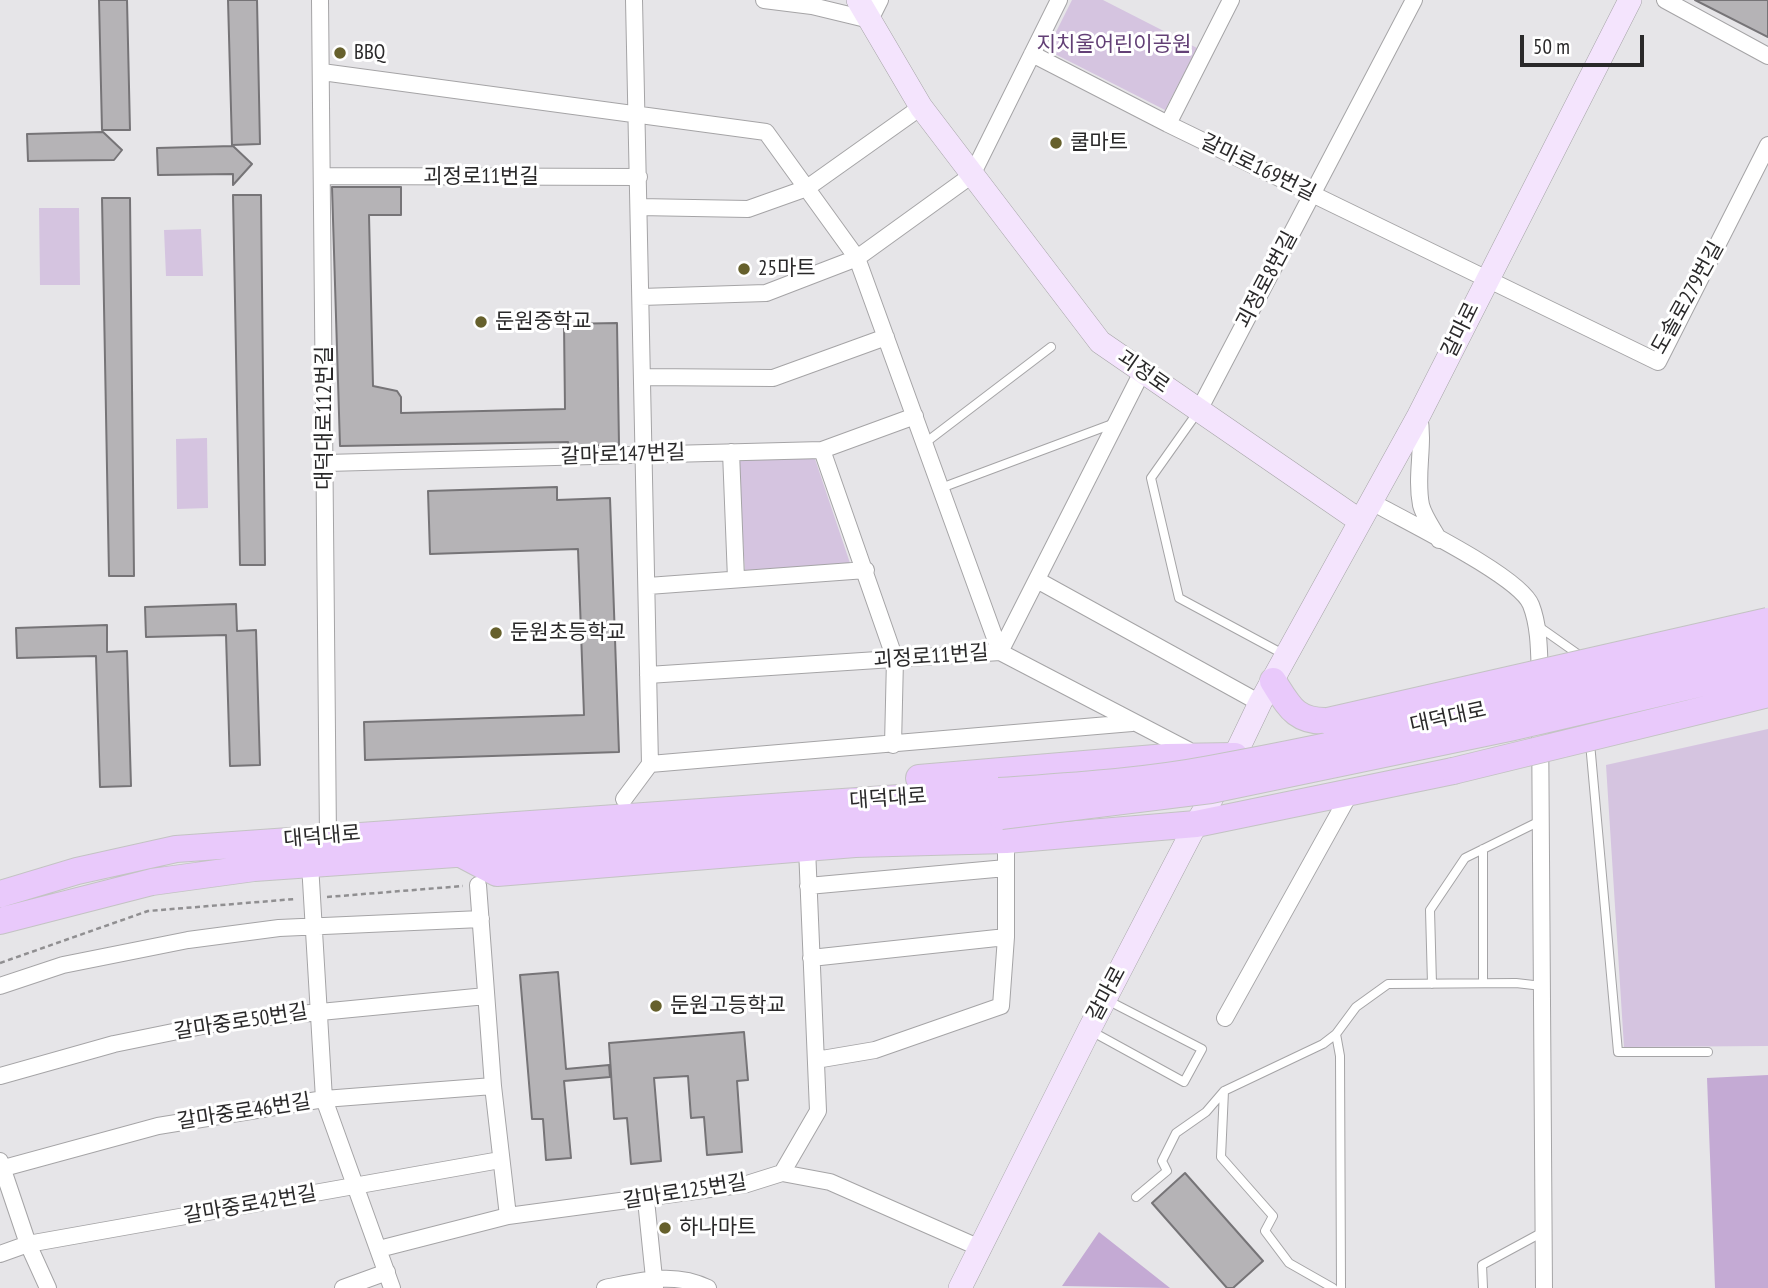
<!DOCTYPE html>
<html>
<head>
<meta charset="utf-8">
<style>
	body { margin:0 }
	#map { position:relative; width:1768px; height:1288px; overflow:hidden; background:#e6e5e8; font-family:"PT Sans Narrow",sans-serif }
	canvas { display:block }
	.scale { position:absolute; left:1520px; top:35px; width:124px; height:32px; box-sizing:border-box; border:4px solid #2a292a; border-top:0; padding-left:9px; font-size:21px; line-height:24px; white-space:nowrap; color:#2a292a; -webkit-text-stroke:5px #fff; paint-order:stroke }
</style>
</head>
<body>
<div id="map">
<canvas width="1768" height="1288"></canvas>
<div class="scale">50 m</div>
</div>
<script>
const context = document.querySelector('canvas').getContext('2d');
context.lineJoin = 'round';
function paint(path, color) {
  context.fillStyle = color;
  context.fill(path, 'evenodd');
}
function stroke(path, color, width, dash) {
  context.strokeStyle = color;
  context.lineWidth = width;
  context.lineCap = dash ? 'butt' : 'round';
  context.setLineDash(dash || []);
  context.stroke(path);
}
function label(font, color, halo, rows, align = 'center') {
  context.font = font + ' "PT Sans Narrow","Noto Sans KR",sans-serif';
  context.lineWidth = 6;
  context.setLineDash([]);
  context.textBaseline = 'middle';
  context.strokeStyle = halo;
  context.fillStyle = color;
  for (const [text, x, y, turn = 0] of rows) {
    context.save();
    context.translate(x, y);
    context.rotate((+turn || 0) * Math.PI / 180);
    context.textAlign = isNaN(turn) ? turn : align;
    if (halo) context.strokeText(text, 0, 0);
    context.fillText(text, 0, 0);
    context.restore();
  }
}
paint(new Path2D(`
	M1072,0h31l94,48 -32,62 -118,-60z
	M39,208h40l1,77h-40z
	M201,229l2,47h-37l-2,-46z
	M207,438l1,70 -31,1 -1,-70z
	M814,456l37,110 -106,6 -7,-112z
	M1768,729v317l-144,1 -18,-282z`), '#d5c4e0');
paint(new Path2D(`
	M1768,1075v213h-53l-8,-210z
	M1099,1232l71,56 -108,-2z`), '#c4aad4');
const building = new Path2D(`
	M99,0h28l3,130h-28z
	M228,0h29l3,144 -28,1z
	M1695,0h73v37z
	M103,132l19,18 -8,10 -86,1 -1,-27z
	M233,146l19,18 -19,21v-11l-75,1 -1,-27z
	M332,187h69v28h-32l4,171 24,5 4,6v16l164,-4 -1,-85 53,-1 2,122 -50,1 -1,-4 -228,4z
	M233,195h28l4,370h-25z
	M102,198h28l4,378h-25z
	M557,487v13l53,-2 9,254 -254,8 -1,-38 220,-7 -6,-166 -148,5 -2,-63z
	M236,604l1,27 19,-1 4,135 -30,1 -4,-131 -80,2 -1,-30z
	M107,625v27l20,-1 4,135 -31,1 -4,-131 -79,2 -1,-30z
	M558,972l8,97 43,-4 1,12 -46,4 7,77 -25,2 -3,-41h-11l-12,-144z
	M744,1032l4,48 -11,1 5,71 -35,3 -3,-38 -13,1 -3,-42 -34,2 7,83 -30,3 -4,-46 -13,1 -5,-76z
	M1185,1173l78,88 -30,27h-6l-75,-85z`);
paint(building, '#b5b3b6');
stroke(building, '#767477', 2);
const lane = new Path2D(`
	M1197,413l-46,65 28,120 106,57
	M925,443l126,-96
	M941,488l174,-65
	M1538,626l44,31
	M1590,743l28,309h90
	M1483,849v134
	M1432,984l-2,-74 35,-52 77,-38
	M1091,1031l93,51 18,-33 -95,-49
	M1336,1034l4,22 1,232
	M1136,1197l31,-26 -5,-10 14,-28 30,-21 18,-21
	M1333,1288l-44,-25 -24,-32 8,-15 -52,-59 3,-66 99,-47 13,-10 20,-27 32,-23 128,-1 26,3
	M1483,1288l-1,-23 61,-33`);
const street = new Path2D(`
	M320,0l8,836
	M764,0l48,6 58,14 10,-20
	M1665,0l103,56
	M1032,54l136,70 490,238 110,-217
	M322,72l444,60 91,126 143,394 188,98
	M1168,124l63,-124
	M323,176l316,1
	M639,207l109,2 59,-21 114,-81
	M641,297l125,-4 91,-35 115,-83 87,-175
	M643,377l130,1 113,-41
	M1199,410l215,-410
	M1419,415c6,31 -4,59 2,90 3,12 13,25 18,35
	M822,450l73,209 -2,86
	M731,452l5,127
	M326,463l496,-13 93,-34
	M1372,502c31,18 148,74 159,103 9,23 8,51 9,75
	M1037,580l223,123
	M648,586l218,-16
	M648,675l352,-23 142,-280
	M1540,713l4,575
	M650,764l482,-41
	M624,799l26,-35 -16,-764
	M310,864l14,235 68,189
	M478,885l15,201 15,130
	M808,886l198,-18
	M811,958l195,-21
	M0,986l63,-21 125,-25 91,-12 202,-9
	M1225,1018l124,-223
	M816,1060l59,-10 126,-44 5,-69v-97
	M0,1076l114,-32 113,-23 259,-25
	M0,1161l28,83 20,44
	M0,1169l158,-43 166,-27 169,-13
	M782,1173l36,-62 -11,-263
	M646,1200l9,88
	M379,1249l129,-33 239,-32 35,-11 48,9 150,66
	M0,1254l28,-10 472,-84
	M343,1288l44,-16
	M605,1288c35,-7 69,-17 103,0`);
const secondary = new Path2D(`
	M858,0l63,107 179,235 260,179
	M960,1288l129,-258 107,-206 30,-50 34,-71 159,-288 211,-415`);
const primary = new Path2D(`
	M1273,681c16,25 22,41 55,40
	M919,778l248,-21 68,-1
	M459,853l38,20 358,-29 151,-4 190,-16 257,-53
	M0,894l77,-23 99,-22 823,-58
	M0,921l152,-39 102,-14 747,-52`);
stroke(lane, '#a5a4a6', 10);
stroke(street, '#a5a4a6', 18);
stroke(secondary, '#a5a4a6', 24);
stroke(primary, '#c3c3c3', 28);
stroke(new Path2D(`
	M327,897l136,-11
	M0,963l148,-52 147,-12`), '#908f91', 2.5, [5, 3.5]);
stroke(lane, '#fff', 8);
stroke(street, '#fff', 16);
stroke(secondary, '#f4e4fd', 23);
stroke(primary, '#e9c9fb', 26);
const primaryBridge = new Path2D(`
	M1328,721l440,-100
	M1453,771l315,-77
	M999,791c70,-5 142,-9 211,-22 187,-34 373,-81 558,-125
	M1001,816l210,-26 298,-62 259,-60`);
stroke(primaryBridge, '#c3c3c3', 28, []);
stroke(primaryBridge, '#e9c9fb', 26);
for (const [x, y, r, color] of [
	[340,53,7,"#66602c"],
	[1056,143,7,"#66602c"],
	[744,269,7,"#66602c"],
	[481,322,7,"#66602c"],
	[496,633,7,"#66602c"],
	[656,1006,7,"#66602c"],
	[665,1228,7,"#66602c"]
]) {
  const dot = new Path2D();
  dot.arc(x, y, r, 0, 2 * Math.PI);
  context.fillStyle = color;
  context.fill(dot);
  stroke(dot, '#fff', 2.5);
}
label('21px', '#634076', '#fff', [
	["지치울어린이공원",1114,45]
]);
label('21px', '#2a292a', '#fff', [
	["BBQ",354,53],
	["쿨마트",1070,143],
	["25마트",758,269],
	["둔원중학교",495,322],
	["둔원초등학교",510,633],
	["둔원고등학교",670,1006],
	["하나마트",679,1228]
], 'left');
label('21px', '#2a292a', '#fff', [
	["갈마로169번길",1258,168,26],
	["괴정로11번길",481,177],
	["괴정로8번길",1267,280,-62],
	["도솔로279번길",1688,298,-61],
	["갈마로",1461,330,-64],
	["괴정로",1143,372,35],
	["대덕대로112번길",325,418,-90],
	["갈마로147번길",623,455,-2],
	["괴정로11번길",931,657,-4],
	["대덕대로",1448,718,-12],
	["대덕대로",888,799,-4],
	["대덕대로",322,837,-5],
	["갈마로",1107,994,-62],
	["갈마중로50번길",241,1022,-9],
	["갈마중로46번길",244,1112,-9],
	["갈마로125번길",685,1192,-9],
	["갈마중로42번길",250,1205,-10]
]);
</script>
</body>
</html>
